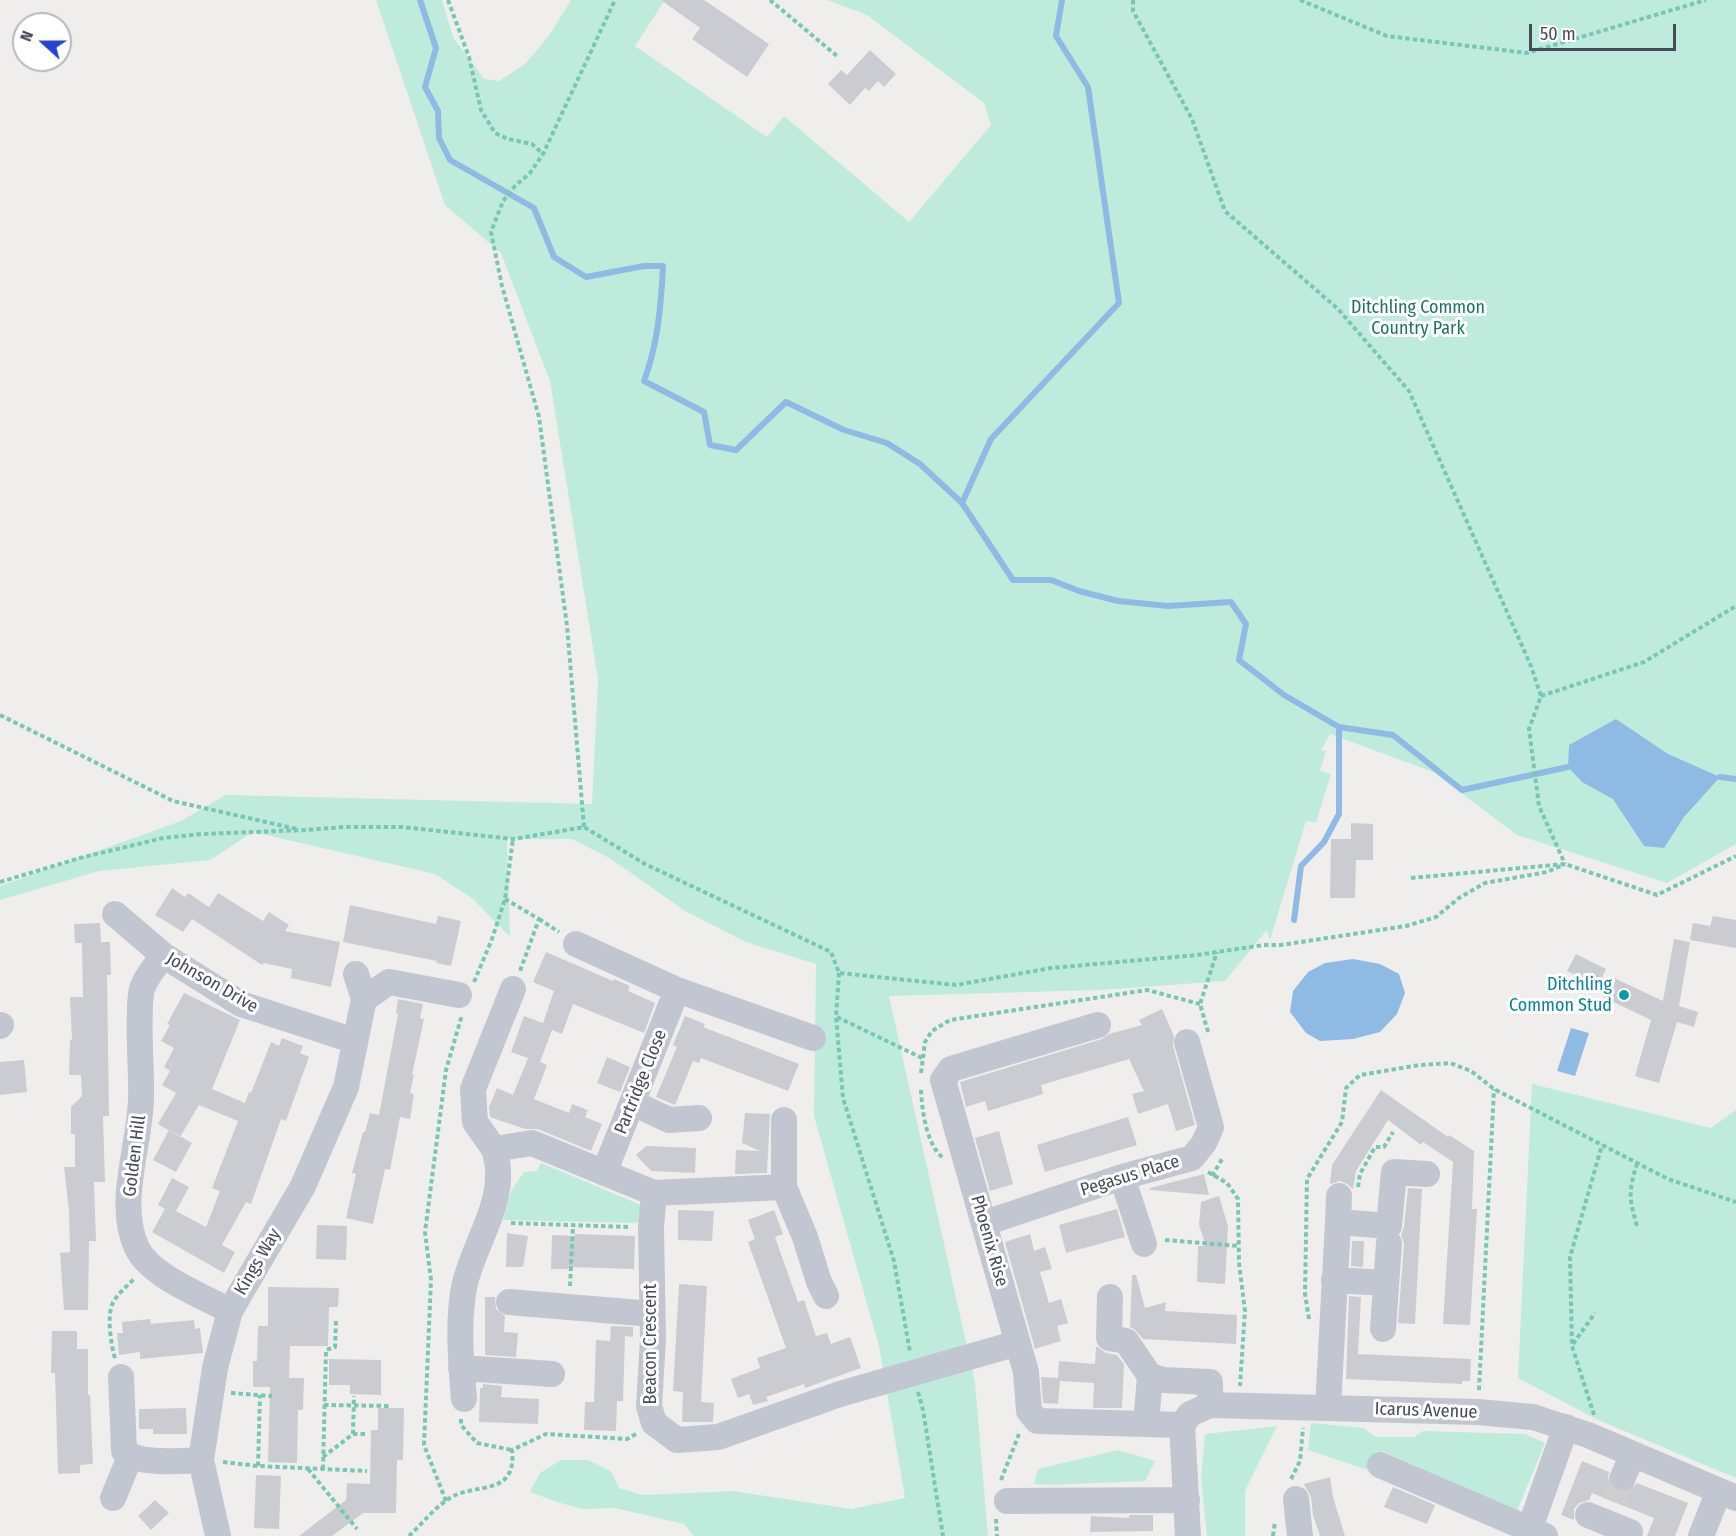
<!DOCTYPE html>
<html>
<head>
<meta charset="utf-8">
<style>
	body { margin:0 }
	#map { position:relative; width:1736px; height:1536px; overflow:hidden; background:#f0eeed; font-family:"Fira Sans Condensed",sans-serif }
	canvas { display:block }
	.north { position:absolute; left:12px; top:12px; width:60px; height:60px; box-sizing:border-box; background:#fff; border:2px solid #b5b7bd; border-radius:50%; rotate:291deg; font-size:16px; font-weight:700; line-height:24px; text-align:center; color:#474b59 }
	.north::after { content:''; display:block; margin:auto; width:21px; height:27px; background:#2741d0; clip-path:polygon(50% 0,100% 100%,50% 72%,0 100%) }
	.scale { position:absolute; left:1529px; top:24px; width:147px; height:27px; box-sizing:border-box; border:3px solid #474b59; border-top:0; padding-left:8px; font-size:18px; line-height:21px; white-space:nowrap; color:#474b59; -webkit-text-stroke:4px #fff; paint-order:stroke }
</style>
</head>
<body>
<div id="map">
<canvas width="1736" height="1536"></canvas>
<div class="north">N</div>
<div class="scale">50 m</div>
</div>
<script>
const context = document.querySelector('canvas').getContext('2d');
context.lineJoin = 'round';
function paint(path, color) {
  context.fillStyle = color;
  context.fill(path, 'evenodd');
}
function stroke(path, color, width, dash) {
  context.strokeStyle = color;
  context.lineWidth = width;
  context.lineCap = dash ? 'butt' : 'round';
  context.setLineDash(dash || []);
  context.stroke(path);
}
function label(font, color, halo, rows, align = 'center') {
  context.font = font + ' "Fira Sans Condensed",sans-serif';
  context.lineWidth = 6;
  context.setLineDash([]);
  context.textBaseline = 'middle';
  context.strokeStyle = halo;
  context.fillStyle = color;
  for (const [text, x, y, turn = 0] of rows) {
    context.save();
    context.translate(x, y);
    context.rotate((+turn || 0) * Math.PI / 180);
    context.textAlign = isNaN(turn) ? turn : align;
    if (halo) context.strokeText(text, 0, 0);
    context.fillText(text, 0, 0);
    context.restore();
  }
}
paint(new Path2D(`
	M376,0h66l11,37 31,42 15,2 26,-17 23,-27 23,-37h94l-30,46 132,91 17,-21 125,106 82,-97 -7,-22 -117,-88 -40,-15h909v844l-69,39 -150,-48 -84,-63 -103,-38 -9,16 5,1 -6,20 11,3 -15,49 -10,-2 -36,119 -3,-10 -42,51 -124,9 -212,6 86,387 13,153h-294l-10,-12 -69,-16 -33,1 -25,-7 -27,-10 10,-19 21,-13h27l23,11 8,17 24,7 90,-4 118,18 54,-11 -26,-152 -65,-230 2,-152 -70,-22 -61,-31 -74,-52 -39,-20h-65l3,98 -37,-38 -38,-25 -182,-42 -43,28 -111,11 -99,29v-14l181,-65 45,-26 366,9 6,-125 -48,-298 -49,-128 -56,-48z
	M1532,1084l179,44 25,-18v368l-140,-59 -78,-41z
	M541,1163l105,44 -1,12 -10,4 -132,-3 8,-29 13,-19 13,-1z
	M1311,1423l53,5 12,9h38l9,-6 102,3 20,9 -28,68 -135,-60 -8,21 -66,-22z
	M1277,1426l-32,65v45h-38l-6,-57 4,-45z
	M1118,1450l37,11 -10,20 -97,4 -14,-1 4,-15z`), '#bfebdc');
paint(new Path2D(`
	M1616,719l52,35 52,23 -36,40 -20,31 -20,-2 -31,-47 -31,-17 -14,-15 1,-22z
	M1353,959l27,5 19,10 6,19 -8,21 -17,18 -27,7 -33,2 -14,-8 -16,-21 3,-21 15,-19 17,-9z
	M1571,1028l18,5 -14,43 -18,-5z`), '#8fbae4');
stroke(new Path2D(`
	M420,0l16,48 -11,39 13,24 1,27 11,22 84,48 20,49 32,20 58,-11h19c-2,39 -5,78 -19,115l60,31 6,33 26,5 50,-48 58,28 43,13 33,21 42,39 51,77h38l28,11 39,10 50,5 63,-4 15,22 -7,36 45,35 55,32 54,8 69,55 106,-23
	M962,503l29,-64 128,-136 -31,-216 -32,-51 6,-36
	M1720,777l16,2
	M1294,920l7,-54 23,-24 15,-28v-87`), '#8fbae4', 6);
paint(new Path2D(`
	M661,0h43l65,44 -22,33 -55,-38 8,-11z
	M870,50l26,24 -12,13 -6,-6 -9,10 -4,-3 -15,17 -22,-21 13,-14 6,5z
	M1351,823l22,1v36h-17l-1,38h-25l1,-59h20z
	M172,888l13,9 3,-4 21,14 9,-14 45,28 6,-9 20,13 -4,6 55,11 -9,45 -40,-9 1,-9 -28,-6 -2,2 -70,-46 -9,13 -28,-17z
	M350,905l86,19 2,-8 23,5 -10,45 -15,-3 1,-2 -94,-19z
	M1713,916l23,4v28l-46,-8 3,-17 17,3z
	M100,923l1,19h9l1,33h-4l2,141h-6l2,66h-11l2,59h-7l-1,69h-24l-4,-57 10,-1 -1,-41 -5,-44h11v-33h-4v-27l11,-11 -1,-21h-12l1,-35h2l-2,-43h13l-1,-54h-7l-1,-19z
	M1674,939l16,3 -11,64 19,6 -4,15 -17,-5 -18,61 -24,-7 16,-56 -48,-23 9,-20 51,24z
	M546,952l67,29 1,-2 16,7 -2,5 27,12 -11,30 -71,-29 -11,30 -10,-4 -12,32 7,3 -13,34 35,14 3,-9 16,6 -3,7 17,7 -11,27 -53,-22h-13l-35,-12 -1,-10 8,-19 16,7 15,-37 -17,-6 13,-36 19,7 11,-32 -21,-9z
	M1576,954l30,15 -8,17 -31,-15z
	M184,993l56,27 -28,69 33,14 4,-11 2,1 20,-51 8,4 3,-8 21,8 -3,7 9,4 -23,64 -5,-2 -30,85 -5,-2 -24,43 13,7 -11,21 -72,-41 13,-23 -7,-4 14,-27 17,9 -13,24 30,16 14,-36 -8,-3 26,-67 -39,-16 -19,32 -22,-13 18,-31 -14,-8 8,-14 -6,-4 10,-19 -13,-7 9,-16 -3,-1z
	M398,999l25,5 -3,14 4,1 -12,56h2l-4,18 4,1 -4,25 -10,-2 -10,53 -5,-1 -12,55 -27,-6 10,-44 -4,-1 11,-41h2l5,-19 9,2 19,-101 -2,-1z
	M1162,1009l12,27 -1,10 22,79 -19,6 -8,-27 -30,10 -6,-20 12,-3 -15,-32 -88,26 2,9 -55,17 -3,-10 -19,6 -6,-25 142,-43 7,-5 33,-9 -3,-5z
	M685,1016l20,8 -2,3 96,37 -11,27 -87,-33 -2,5 -6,-2 -18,44 -19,-8 21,-50 -4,-2z
	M607,1057l23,10 -10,25 -23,-9z
	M24,1060l3,32 -27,3v-33z
	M1381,1090l67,47 1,-2 25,16 -2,58h5l-7,116 -27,-1 10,-162 -30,-20 -2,3 -33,-25 -32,51 -3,18 -6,-5 -7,-3 -10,3 2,-19z
	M745,1113l25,1 -3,59 -32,1 1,-24 24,1 -18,-8z
	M1128,1117l9,28 -92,27 -8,-27z
	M169,1130l23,13 -16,29 -23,-12z
	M999,1131l14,53 -23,7 -15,-53z
	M646,1146l50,2 -1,25 -44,-2 -15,-16z
	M1204,1174l5,21 -59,-5v-2z
	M1408,1188l14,1 -7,135 -17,-1 6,-79 -3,-9 3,-8z
	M1219,1196l9,30 -3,58 -28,-2 1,-36h8l-7,-21 2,-23z
	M1117,1209l8,28 -59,16 -7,-28z
	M678,1210l36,1 -2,30 -34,-1z
	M774,1210l9,24 -8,3 23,65 6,-2 12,36 11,-3 4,11 19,-7 11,31 -56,20 -1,-4 -38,13 2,4 -15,4 -4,-11 -11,4 -7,-19 29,-11 -3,-10 29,-10 -38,-106 7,-3 -7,-19z
	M317,1225l30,1 -1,34 -30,-1z
	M507,1233l21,3 -5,31h-17z
	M575,1234l60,2 -1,33 -65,-2 -1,2h-17l1,-34 23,1z
	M1030,1234l4,17 11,-4 7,22 -12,3 9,31 12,-4 7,24 -11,3 4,15 -26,8 -30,-107z
	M1352,1241h12l-1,26 -12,-1z
	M1132,1275h4l9,33 21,-6 -1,9 72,4 -1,29 -93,-5 -9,-10 -4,-2z
	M679,1284l28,2 -6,116 13,1 -1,19h-31l1,-30 -10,-1z
	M268,1287l71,1 -1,19h-9l-1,39h-38l-1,32h15l-1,32h-5l-1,53 -29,-1 2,-75h-17v-26h4l1,-35h10z
	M1349,1296l12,1 -3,57 113,5 -1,22h-8v3l-116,-5z
	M485,1297h10l1,12 9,7 -1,16 14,1 -2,24 -31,-2z
	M150,1319l1,5 43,-4 1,9 5,-1 3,25 -63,6v-7l-21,3 -2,-22h6l-1,-11z
	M611,1326l22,1v10l-8,-1 -2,65h-6l-1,30 -32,-1 1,-28h9l2,-62 14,1z
	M52,1331h25v18h11v46h2l3,69 -13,1v8l-22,1 -3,-101h-4z
	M1096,1346l10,7 11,2 7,9 -2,44h-29l1,-25 -34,-2 -2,23 -15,-1 -2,-26 17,1 1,-17 36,3z
	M329,1359l52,1v35l-31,-1v-9h-21z
	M483,1384l19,2 -1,11 38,2 -1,25 -59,-2 1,-34h3z
	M186,1408l1,26h-34v-5h-14v-20z
	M378,1408h26l-1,52h-6l-1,53h-33l-31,23h-33l47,-36 1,-17 23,1 1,-54h7z
	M1582,1461l27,11 -1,6 3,7 7,6 6,1 7,-3 6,-6 51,20 -13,33h-28l7,-18 -62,-25 -3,7 -10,3 -5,6v11l-13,-5z
	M256,1475l25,1 -2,53 -25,-1z
	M1330,1477l3,20 12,39h-25l-7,-21 -2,-18 -7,-13z
	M1393,1487l42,18 -8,19 -43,-17z
	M155,1500l14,13 -18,17 -13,-14z
	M1129,1515h24v16l-63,1 1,-16 38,2z`), '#cbccd2');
stroke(new Path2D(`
	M1614,1502l9,-25`), '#cecdcf', 26, [26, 13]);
stroke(new Path2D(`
	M448,0l21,57 12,53 14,23 13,6 24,5 11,10
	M770,0l67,56
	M1133,0v11l59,108 33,92 113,98 71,82 122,275 10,30 -12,33 10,77 26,58
	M1300,0l87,36 140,17 179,-53
	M1541,696l103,-34 92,-56
	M0,715l173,86 124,28
	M584,827l-17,-201 -28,-209 -37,-131 -11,-54 12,-31 12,-15 15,-13 13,-19 72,-154
	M1411,878l154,-14 92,31 79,-39
	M0,882l80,-24 83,-20 39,-4 104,-4 38,-3h58l111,12 71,-12 61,37 186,88 8,21 117,12 95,-17 146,-13 67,-10h17l125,-19 30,-9 23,-19 26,-15 62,-11 18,-8
	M505,899l34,20 -19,52
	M539,919l20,13
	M839,973l-3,43 7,82 51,163 16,91
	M474,982l18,-43 13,-40 8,-60
	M837,1017l85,41
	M1208,1032l-8,-28 17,-52
	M921,1073l4,-31 7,-11 18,-11 197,-30 53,14
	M921,1090c1,20 5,54 22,68
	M1208,1172l19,11 11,16 1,64 6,48 -5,75
	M1212,1176l10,-17
	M1358,1187l2,-13 15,-27h9l9,-15
	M511,1223l118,4
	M1637,1226c-8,-28 -9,-34 0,-62
	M1165,1240l74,6
	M570,1286l3,-60
	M1309,1319l-4,-25 2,-115 35,-57 4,-34 14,-13 60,-10 30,-2 21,8 23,18 174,90 68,23
	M1573,1344l22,-31
	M115,1358c-4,-13 -8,-40 -3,-53 4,-10 14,-18 22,-26
	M1479,1390l15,-301
	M918,1392l5,18 20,126
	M231,1393l41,3
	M324,1405l66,1
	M1594,1415l-22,-69 -2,-89 32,-112
	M461,1419v6l16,18 35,7
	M353,1434h13
	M323,1457l30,-23 1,-38
	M223,1462l35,4 109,5
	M258,1466l2,-71
	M308,1469l49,60
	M323,1469l3,-119 9,-3 1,-27
	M1291,1479l9,-18 3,-33
	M1001,1480l18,-46
	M446,1501l-22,-56 7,-165 -6,-48 21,-162 16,-55
	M996,1519l1,17
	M409,1536c13,-12 26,-29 41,-38 26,-16 67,-1 62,-48l34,-16 81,5 9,-5
	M1273,1536l2,-14`), '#7ac6b6', 4, [4.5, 3]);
stroke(new Path2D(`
	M115,914l48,41 78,49 114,37
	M576,944l101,46 136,48
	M163,955c-7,11 -21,26 -22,39 -4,35 1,71 0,105 -1,46 -25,105 -4,149 13,28 66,48 93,63
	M364,999l25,-17 70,13
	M1098,1025l-147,44 -8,11 83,292 3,39 8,10 145,4
	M0,1026l1,-1
	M633,1103l36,17 30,-2
	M784,1120v67l21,50 14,45 7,14
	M494,1149l-19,-27 -2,-33 40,-100
	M604,1173l73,-183
	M1122,1177l22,67
	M654,1193l130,-6
	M1339,1196l-1,26 51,4 5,-54 33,2
	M985,1223l137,-46 70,-19 12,-15 7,-16 -24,-85
	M1334,1280l52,3
	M1110,1297l-1,41 17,3 24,35
	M509,1302l143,12
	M1383,1329l6,-86
	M461,1368l91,6
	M121,1377l3,74c14,14 58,10 77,9
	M464,1399c-3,-37 -7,-81 1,-116 11,-45 45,-86 29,-134l38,-6 122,50 -3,34 2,112 -4,67 5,17 23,17 41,-3 122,-43 178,-51
	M1328,1407l10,-185
	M1146,1424l4,-48 13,4 47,2v23
	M1380,1465l165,71
	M1623,1477l10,-23
	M113,1498l17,-41
	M1296,1499l4,37
	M1007,1501l180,-1
	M1588,1515l42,17
	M218,1536l-17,-76 14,-92 15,-57 73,-125 43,-99 18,-88 -8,-25
	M1188,1536l-6,-111 8,-11 20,-9 268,7 55,5 55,18 148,63
	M1527,1536l39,-109
	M1701,1536l18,-45`), '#c2c6d1', 26);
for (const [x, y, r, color] of [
	[1624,995,6,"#0f9aa8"]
]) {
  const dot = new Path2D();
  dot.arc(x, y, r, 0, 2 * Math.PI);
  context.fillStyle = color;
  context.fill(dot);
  stroke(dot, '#fff', 2);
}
label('18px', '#1e7462', '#fff', [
	["Ditchling Common",1418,308],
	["Country Park",1418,329]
]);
label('18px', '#474b59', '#fff', [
	["Johnson Drive",212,983,30],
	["Partridge Close",641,1082,-68],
	["Golden Hill",135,1156,-83],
	["Pegasus Place",1130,1176,-17],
	["Phoenix Rise",989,1241,74],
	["Kings Way",258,1262,-60],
	["Beacon Crescent",651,1344,-90],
	["Icarus Avenue",1426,1411,2]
]);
label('18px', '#0d838f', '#fff', [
	["Ditchling",1612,985],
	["Common Stud",1612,1006]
], 'right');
</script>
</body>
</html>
